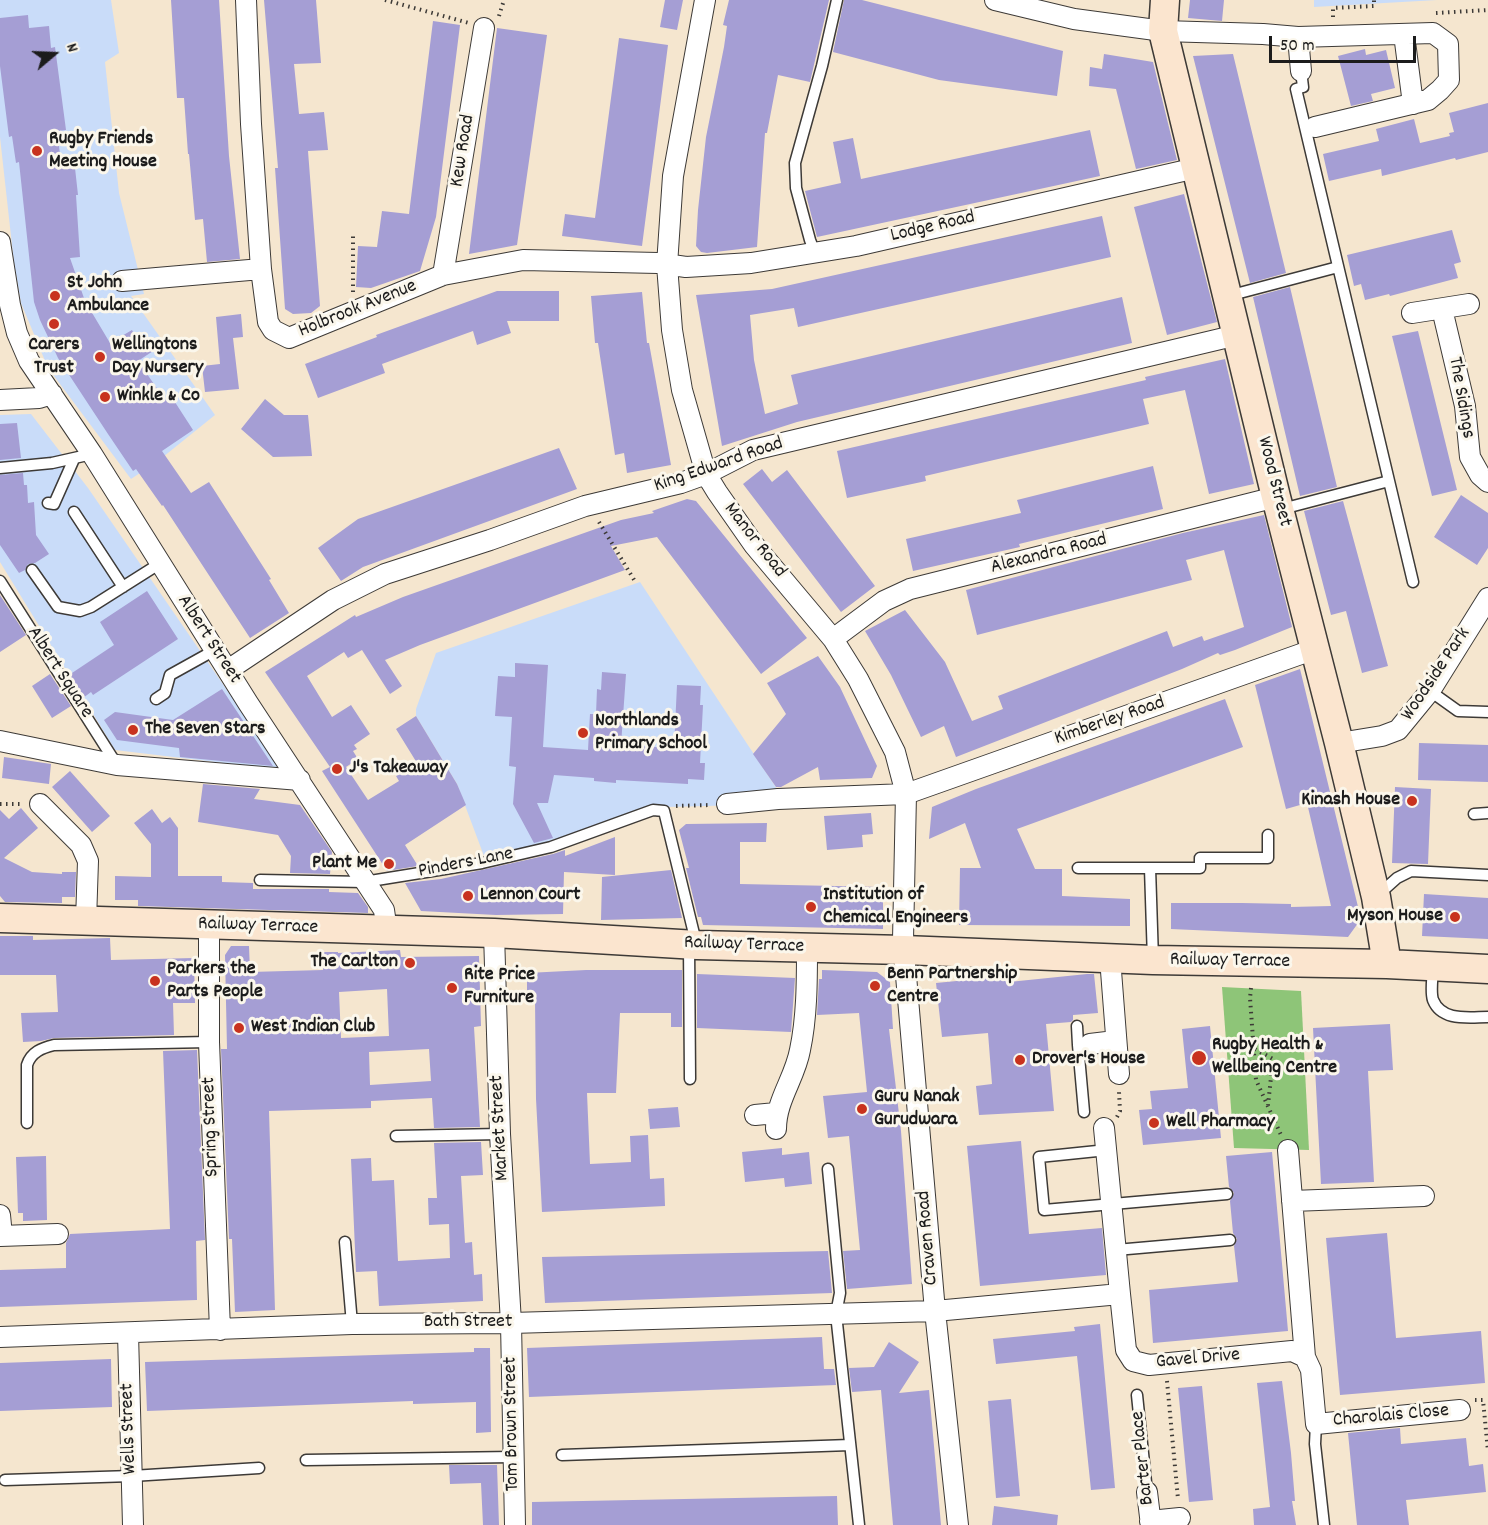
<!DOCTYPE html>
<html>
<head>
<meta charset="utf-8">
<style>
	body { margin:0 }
	#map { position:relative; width:1488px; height:1525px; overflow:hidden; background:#f5e6cf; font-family:Dekko,sans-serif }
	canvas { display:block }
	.north { position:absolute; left:24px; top:24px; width:60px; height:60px; -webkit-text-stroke:4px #fbf7ec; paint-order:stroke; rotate:71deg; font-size:16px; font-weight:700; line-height:24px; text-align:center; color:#1c1c1c }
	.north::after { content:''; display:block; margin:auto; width:21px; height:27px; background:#1c1c1c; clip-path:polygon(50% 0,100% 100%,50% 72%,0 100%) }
	.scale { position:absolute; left:1269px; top:36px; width:147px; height:27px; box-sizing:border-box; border:3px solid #1c1c1c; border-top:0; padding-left:8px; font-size:18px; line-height:21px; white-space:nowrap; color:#1c1c1c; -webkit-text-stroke:4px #fbf7ec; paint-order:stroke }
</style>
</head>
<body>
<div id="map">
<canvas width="1488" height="1525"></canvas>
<div class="north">N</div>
<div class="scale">50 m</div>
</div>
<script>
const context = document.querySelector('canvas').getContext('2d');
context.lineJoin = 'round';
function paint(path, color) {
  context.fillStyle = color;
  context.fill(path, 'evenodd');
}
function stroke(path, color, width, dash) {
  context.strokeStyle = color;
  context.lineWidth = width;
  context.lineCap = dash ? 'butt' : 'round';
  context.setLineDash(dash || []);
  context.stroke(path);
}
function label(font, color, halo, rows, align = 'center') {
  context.font = font + ' Dekko,sans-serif';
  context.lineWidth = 6;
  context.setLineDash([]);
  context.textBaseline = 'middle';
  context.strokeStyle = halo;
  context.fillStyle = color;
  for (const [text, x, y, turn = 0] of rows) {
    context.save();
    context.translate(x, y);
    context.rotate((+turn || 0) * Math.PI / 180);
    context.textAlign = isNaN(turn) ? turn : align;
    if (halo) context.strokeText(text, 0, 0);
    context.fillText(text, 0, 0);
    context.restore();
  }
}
paint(new Path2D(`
	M0,0h111l8,53 -14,9 14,131 25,101 -13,2 84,119 -57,46 -27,18 -83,-111 -27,-65 -7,-40 -14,-126z
	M1314,0h123l-123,7z
	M31,414l57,74 194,282 -167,-20 -115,-188v-147z
	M640,582l137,207 -32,16 -79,2 -113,33 -17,6 -52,10 -27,-72 -41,-68v-7l20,-56z`), '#c9dcf9');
paint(new Path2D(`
	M1222,987l79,4 8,159 -75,-2z`), '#8ec578');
paint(new Path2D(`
	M171,0h48l10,156 11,103 -33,3 -4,-43 -8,1 -6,-66h-1l-4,-56h-7z
	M264,0h52l5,63 -27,1 5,50 25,-2 4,38 -20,1 12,155 -9,7 -18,1 -8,-5 -10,-141h3z
	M665,0h18l-6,30 -17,-3z
	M729,0h100l-19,82 -32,-7 -11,58h-2l-8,114 -50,6 -6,-1 -5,-6 2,-36 8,-73 18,-90 3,-21 -4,-1z
	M844,0h18l201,51 -6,45 -118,-16 -106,-28z
	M1190,0h34l-2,21 -34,-3z
	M28,15l1,13 20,-2 2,22 4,-1 11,83 -9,1 4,31h3l1,7 10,-1 3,27h-2l4,62 -10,1 15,43 25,42 22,-13 6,12 7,-4 8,13 -15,10 27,39 6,-4 22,34 -31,21 29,42 18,-11 62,97 -2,1 20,33 -39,25 -87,-133 -1,1 -26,-37 -3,2 -25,-37 -50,-76 -18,-38 -6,-18 -15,-140 -3,1 -4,-27 -3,1 -9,-71v-48z
	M433,21l27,4 -24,192 -16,54 -49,17 -15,-1 2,-41 19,1 5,-36 27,3z
	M497,28l50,7 -30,210 -48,9z
	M619,38l49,7 -26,201 -80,-10 3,-22 30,4z
	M1365,49l1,6 20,-5 9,38 -24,6 2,7 -22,5 -13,-50z
	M1104,54l49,8 24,98 -41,9 -20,-80 -27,-3 1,-19 12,2z
	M1233,54l53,219 -36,10 -57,-227z
	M1488,103v49l-32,8 -1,-2 -73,18 -1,-7 -52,12 -6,-27 56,-13 -3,-12 38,-10 6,24 30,-7 -1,-3 5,-1 -5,-19z
	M1090,130l10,46 -283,61 -12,-46 36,-8 -8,-41 20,-4 8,41z
	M1184,194l33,128 -50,13 -33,-128z
	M1102,216l9,41 -313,70 -4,-19 -44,7 4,45 11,54 33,-10 -7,-29 331,-78 10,46 -335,79 -75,24 -26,-151 76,-6z
	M1452,230l9,32 -7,2 4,14 -68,18 -1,-2 -24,6 -4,-16 -7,2 -7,-31z
	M1290,287l47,200 -37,9 -47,-199z
	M497,291h62v30h-52l4,12 -34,12 -4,-14 -91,33 3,9 -67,25 -13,-34 72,-27 -1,-2z
	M642,292l5,51h2l22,122 -44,8 -3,-20 -9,2 -17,-112h-3l-4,-47z
	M241,314l2,23 -10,1 6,51 -34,3 -3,-26 18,-2 -4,-47z
	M1418,331l39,159 -25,6 -40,-160z
	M1225,359l29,125 -45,10 -24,-104 -42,9 6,25 -224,52 1,5 -79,17 -10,-47 309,-71 -1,-3z
	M265,399l19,16h24l4,41 -39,1 -32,-28z
	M17,423l4,35 -21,2v-36z
	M559,448l18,41 -214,78 -22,14 -23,-33 40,-29z
	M1153,466l10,43 -144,35 1,3 -107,24 -7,-32 115,-26 -4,-13z
	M762,469l10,13 15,-12 88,116 -34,26 -98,-128z
	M23,473l1,12h3l1,18 6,-1 2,33 13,19 -14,9 -7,1 -3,6 -6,3 -19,-28v-70z
	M1461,495l27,18v35l-11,17 -43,-28z
	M687,499l9,2 111,137 -46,36 -104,-137 -46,9 14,24 -205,75 -35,15 17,26 -12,8 -28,-44 -14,8 -4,-6 -37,24 25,41 19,-12 19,29 -16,11 3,4 -4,2 5,8 -12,8 22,33 31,-19 -3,-5 21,-13 -21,-34 20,-13 41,68 9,21 -61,40 13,21 -31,5 -65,-100 8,-4 -65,-95 90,-57 1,2 47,-20 218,-77 33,-7 -2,-2z
	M1343,501l45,165 -26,7 -16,-62 -15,4 -27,-104z
	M1264,515l28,112 -57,23 -15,5 -2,-2 -36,16 -226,88 -12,-31 -23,11 -30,-62 -26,-44 40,-21 40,52 27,59 31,-12 -5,-13 169,-65 6,16 29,-11 2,5 40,-14 -20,-77 -38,10 6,20 -215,55 -11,-45 217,-57z
	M147,591l31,48 -85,56 -2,-3 -8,6 -14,-23 45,-30 -14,-23z
	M0,595l26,40 -26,17z
	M818,656l22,31 37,79 -5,12 -52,2 -2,-13 -37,20h-5l-23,-33 33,-40 -19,-31z
	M515,663l33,2 -5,82 45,3 2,-36h6l1,-25 4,1 1,-18 24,2 -5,71 53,3 3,-63 24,1 -1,19h3l-3,58h5l-1,17 -16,-1v5l-72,-4v3l-22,-2v-3l-40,-3 -6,28h-11l16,35 -19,5 -21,-39 3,-37 -7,-1 3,-49 -17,-1 3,-40 17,1z
	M1300,669l61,250 -13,18 -177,-8v-26h71l49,1v3l40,-1 -24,-103 -21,6 -31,-124z
	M50,674l21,32 -19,12 -20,-32z
	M222,689l51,77 -93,-9 -1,-9 -62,-8 -13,-20 11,-8 58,8z
	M1225,699l18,48 -226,82 18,40h27v27l68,3v27l-171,-1 1,-57h21l-16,-45 -36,16 3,-32 44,-18z
	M1419,743l69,2v37l-70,-2z
	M4,757l47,7 -2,20 -47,-6z
	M70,771l40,45 -18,16 -40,-45z
	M203,784l57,5 -6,10 46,6 32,47 -2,22 -40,-1 1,-17 -13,-21 -80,-13z
	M1395,787l36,2 -3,75 -36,-1z
	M21,808l17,20 -34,30 28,14 30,2v-2h14l-1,25h-13v6l-57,-1 -5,-6v-86l9,9z
	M152,809l10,14 8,-6 8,11v48h44v6l31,1v6h76v3l29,1 10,14v6l-230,-7v-6h-23v-24l36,1v-33l-17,-21z
	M871,813l2,21 -11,1 1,12 -36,3 -3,-34z
	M767,823l-1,19h-26v42l143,3v42l-180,-4 -2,-8h-3l-12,-49h3l-10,-38 7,-6z
	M615,837v38l-51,-3 -1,42 -67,1 -75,-4 -16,-28 36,-4 112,-25 12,-4v6z
	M671,870l11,48 -81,2 1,-43z
	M1424,894l64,4v41l-66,-3z
	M0,936h33v4l77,-2 1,22 83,-2 1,45h-22l1,32 -120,3 -13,3 -18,1 -2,-29 37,-1 -2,-37h-56z
	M231,946h18l1,26 73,-2v-18h15v1l62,-3 1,7 78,-1 2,70 -7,1 6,100 -46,1 -2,-30 -61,3v7l-102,3 6,199 -40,2 -3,-73h-3l-8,-190h6l-2,-94zM387,989l2,47 -48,2 -2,-46zM429,1049l2,32 -61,4 -1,-33z
	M586,970h96v57h-11v-14h-51l-4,80h-29l3,71 41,-2 -1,-26 18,-1 2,44 14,-1 1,28 -123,6 -6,-113 -1,-100h-8v-26z
	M822,970l55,2 13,10 3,47h-4l12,102 11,153 -65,5 -4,-38 17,-1 -11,-114 -21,2 -5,-42 44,-4 -8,-79 -42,2 2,-36h3z
	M697,974l98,4 -4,54 -94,-4z
	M1087,974h7l4,39 -25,2v5l-2,2 -25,2 8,87 -75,4 -3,-29 16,-2 -4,-51 -46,4 -6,-54 72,-7 1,6z
	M1390,1024l3,46 -25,1 6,111 -53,2 -8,-156z
	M1210,1026l11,112 -78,7 -4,-35 13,-1 -2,-18 38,-3 -6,-59z
	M197,1050l8,190 -9,1 1,59 -197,7v-37l66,-2v-25l4,-9 100,-5 -7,-178z
	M678,1107l2,20 -30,2 -2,-20z
	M1021,1141l8,93 73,-6 4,47 -126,11 -13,-140z
	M481,1142l2,33 -22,1 4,67 7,-1 2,33 8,-1 1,27 -104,5 -2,-35 -21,1 -5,-113 20,-1 1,23 22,-1 4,81 52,-3 -1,-34 -20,1 -1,-27h9l-3,-55z
	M782,1148v7l27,-3 3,32 -27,3 -1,-9 -39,4 -3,-30z
	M1272,1152l16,179 -135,12 -4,-53 89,-8 -4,-36 3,-7 -4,-6 -3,-32 4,-8 -5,-6 -3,-31z
	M46,1156l1,64 -24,1v-8h-5l-2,-56z
	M1387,1233l9,105 85,-7 4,52 -145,12 -14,-157z
	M828,1251l4,42 -287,10 -3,-46z
	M1100,1324l15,164 -24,2 -14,-134 -81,8 -3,-25 82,-8 -1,-4z
	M822,1337l2,32h10l2,16 -307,12 -2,-49z
	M889,1342l30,20 -20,31 30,-3 12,135h-48l-12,-135 -29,2 -3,-24 25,-1z
	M474,1348h16l1,84 -15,1v-31l-63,2v-3l-266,10 -2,-49 329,-10z
	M111,1359l1,48 -112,4v-48z
	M1282,1381l9,72 4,48h-3l4,24h-42l-1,-16 17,-2 -13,-124z
	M1202,1386l11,114 -24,2 -11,-114z
	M1011,1399l9,97 -24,2 -8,-97z
	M1400,1428l1,16 65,-6 3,28 14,-2 3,28 -80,8 3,25h-52l-9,-92z
	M449,1465h48l2,60h-16l-2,-42 -31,1z
	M837,1496l1,29h-306v-23z
	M994,1506l64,9 -1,10h-65z`), '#a59ed4');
const lane = new Path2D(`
	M1301,71l2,16 -7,2 117,493
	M815,253l-5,-13 -14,-52 -1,-25 27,-97 15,-66
	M1228,296l110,-29
	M0,468l52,-5 40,-9
	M48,503l6,1 20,-45
	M1282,509l107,-28
	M74,512l49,75
	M32,570l26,37 22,4 11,-4 68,-43
	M0,581l117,184
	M1430,691l28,20 30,1
	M156,699l9,-6 5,-18 45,-25
	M1474,814l14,-1
	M1078,868h122v-10h68v-23
	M1150,868l3,92
	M260,880l104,2 118,-19 69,-16 102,-37 11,1 32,131
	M1378,895l19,-17 14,-7 77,4
	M689,945l1,134
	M1433,966c0,10 -3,25 0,34 9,22 36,17 55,17
	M1077,1026l1,19 6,-1
	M1078,1045l6,67
	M27,1123v-58c4,-13 15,-17 27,-20l155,-3
	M396,1136l104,-2
	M1107,1150l-68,7 5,53 183,-16
	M828,1169l12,124 -4,21 23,211
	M345,1242l7,82
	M1116,1250l114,-10
	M1137,1395l10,97
	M1316,1424l-1,20 9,81
	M562,1455l288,-10
	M306,1460l207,-3
	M5,1480l127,-4 127,-8`);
const street = new Path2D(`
	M246,0l5,124 10,145 7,53 5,8 16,8 154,-63 80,-15 135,3 28,4 65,-4 105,-17 340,-78
	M705,0l-32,176 -6,89 5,65 10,60 24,84 11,18 37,53 79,94 25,40 37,73 11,42 -3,146 2,24 30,347 23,214
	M995,0l79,19 89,12 100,3 35,3 135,-4 15,11 1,36 -9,10 -12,10 -113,27
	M1404,34l9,70
	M1298,37l3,34
	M0,242l10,63 7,28 12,28 63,93 156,249 136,207 3,21
	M443,275l41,-247
	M122,281l139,-12
	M1442,309l23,97 5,51 10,18 8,7
	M1412,313l57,-9
	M0,400l39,-2 13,-4
	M833,639l51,-38 26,-12 366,-92
	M228,670l105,-70 52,-26 105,-34 95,-34 96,-23 25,-9 47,-24 484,-115
	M0,741l117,24 183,15
	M1339,743l43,-7 16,-6 32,-39 58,-93
	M40,804l41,41 7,16 -2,60
	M727,804l51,-5 128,-5 409,-145
	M209,925v117l11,288
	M494,933l6,201 11,189 4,202
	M1110,958l9,116
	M1090,1044l25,-3
	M755,1115l21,-2
	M1104,1128l16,166
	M776,1129c0,-29 19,-51 24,-79 7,-33 7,-69 7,-102
	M1288,1150l17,207
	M1292,1201l132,-5
	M0,1215l2,21
	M0,1236l58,-2
	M128,1333l5,192
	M0,1337l352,-13 159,-1 424,-12 185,-17 6,56 7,11 16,4 143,-14 13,6 6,13 5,54 144,-14
	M1147,1492l4,33
	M1150,1521l30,-3`);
const secondary = new Path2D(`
	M1165,0l-2,31 113,466 63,246 37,154 11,67
	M0,918l494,15 203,12 207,5 249,10 234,4 101,5`);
stroke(lane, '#3d3a37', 13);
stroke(street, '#3d3a37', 22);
stroke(secondary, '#3d3a37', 31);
stroke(new Path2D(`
	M385,0l84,23
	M1436,13l52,-3
	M499,16l5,-16
	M1333,17v-9l41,-2v-6
	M353,292v-56
	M599,522l37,61
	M0,804h21
	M676,806l35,-1
	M1251,988l-1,10 6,82 25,55
	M1255,1049l18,10 -5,46
	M1117,1117l3,-6 -1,-19
	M1167,1381l11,118
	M1475,1400h8l5,51`), '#3d3a37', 4, [1.5, 4.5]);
stroke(lane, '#fff', 10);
stroke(street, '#fff', 20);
stroke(secondary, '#fbe5cf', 28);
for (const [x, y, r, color] of [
	[37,151,6,"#c8321e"],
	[55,296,6,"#c8321e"],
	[54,324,6,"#c8321e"],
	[100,357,6,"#c8321e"],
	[105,397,6,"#c8321e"],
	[133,730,6,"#c8321e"],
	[583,733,6,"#c8321e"],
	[337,769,6,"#c8321e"],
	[1412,801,6,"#c8321e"],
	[389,864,6,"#c8321e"],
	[468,896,6,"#c8321e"],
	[811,907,6,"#c8321e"],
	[1455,917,6,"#c8321e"],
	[410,963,6,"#c8321e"],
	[155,981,6,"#c8321e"],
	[875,986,6,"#c8321e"],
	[452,988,6,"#c8321e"],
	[239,1028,6,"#c8321e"],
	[1199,1058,8,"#c8321e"],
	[1020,1060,6,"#c8321e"],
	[862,1109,6,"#c8321e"],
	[1154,1123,6,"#c8321e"]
]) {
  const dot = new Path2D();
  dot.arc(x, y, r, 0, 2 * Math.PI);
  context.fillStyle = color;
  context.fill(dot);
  stroke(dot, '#fbf7ec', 2);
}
label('bold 20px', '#1c1c1c', '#fbf7ec', [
	["Rugby Friends",49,140],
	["Meeting House",49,163],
	["St John",67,284],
	["Ambulance",67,307],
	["Carers",54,346,"center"],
	["Trust",54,369,"center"],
	["Wellingtons",112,346],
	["Day Nursery",112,369],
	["Winkle & Co",117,397],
	["Northlands",595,722],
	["Primary School",595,745],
	["The Seven Stars",145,730],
	["J's Takeaway",349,769],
	["Kinash House",1400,801,"right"],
	["Plant Me",377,864,"right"],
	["Lennon Court",480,896],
	["Institution of",823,896],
	["Chemical Engineers",823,919],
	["Myson House",1443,917,"right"],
	["The Carlton",398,963,"right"],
	["Parkers the",167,970],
	["Parts People",167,993],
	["Benn Partnership",887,975],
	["Centre",887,998],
	["Rite Price",464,976],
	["Furniture",464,999],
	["West Indian Club",251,1028],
	["Rugby Health &",1212,1046],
	["Wellbeing Centre",1212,1069],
	["Drover's House",1032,1060],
	["Guru Nanak",874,1098],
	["Gurudwara",874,1121],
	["Well Pharmacy",1166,1123]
], 'left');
label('20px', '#1c1c1c', '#fbf7ec', [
	["Kew Road",464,151,-81],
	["Lodge Road",933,228,-13],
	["Holbrook Avenue",358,310,-22],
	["The Sidings",1460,398,80],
	["King Edward Road",719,466,-19],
	["Wood Street",1273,482,76],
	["Manor Road",754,541,52],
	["Alexandra Road",1049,555,-14],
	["Albert Street",208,640,57],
	["Albert Square",59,673,57],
	["Woodside Park",1437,675,-56],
	["Kimberley Road",1110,722,-19],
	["Pinders Lane",466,864,-11],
	["Railway Terrace",258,927,2],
	["Railway Terrace",744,946,2],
	["Railway Terrace",1230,962,1],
	["Spring Street",212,1127,-92],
	["Market Street",501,1128,-93],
	["Craven Road",929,1238,-95],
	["Bath Street",468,1323],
	["Gavel Drive",1198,1360,-5],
	["Charolais Close",1391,1417,-5],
	["Tom Brown Street",513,1424,-91],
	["Wells Street",130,1429,-92],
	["Barter Place",1144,1458,-96]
]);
</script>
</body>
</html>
